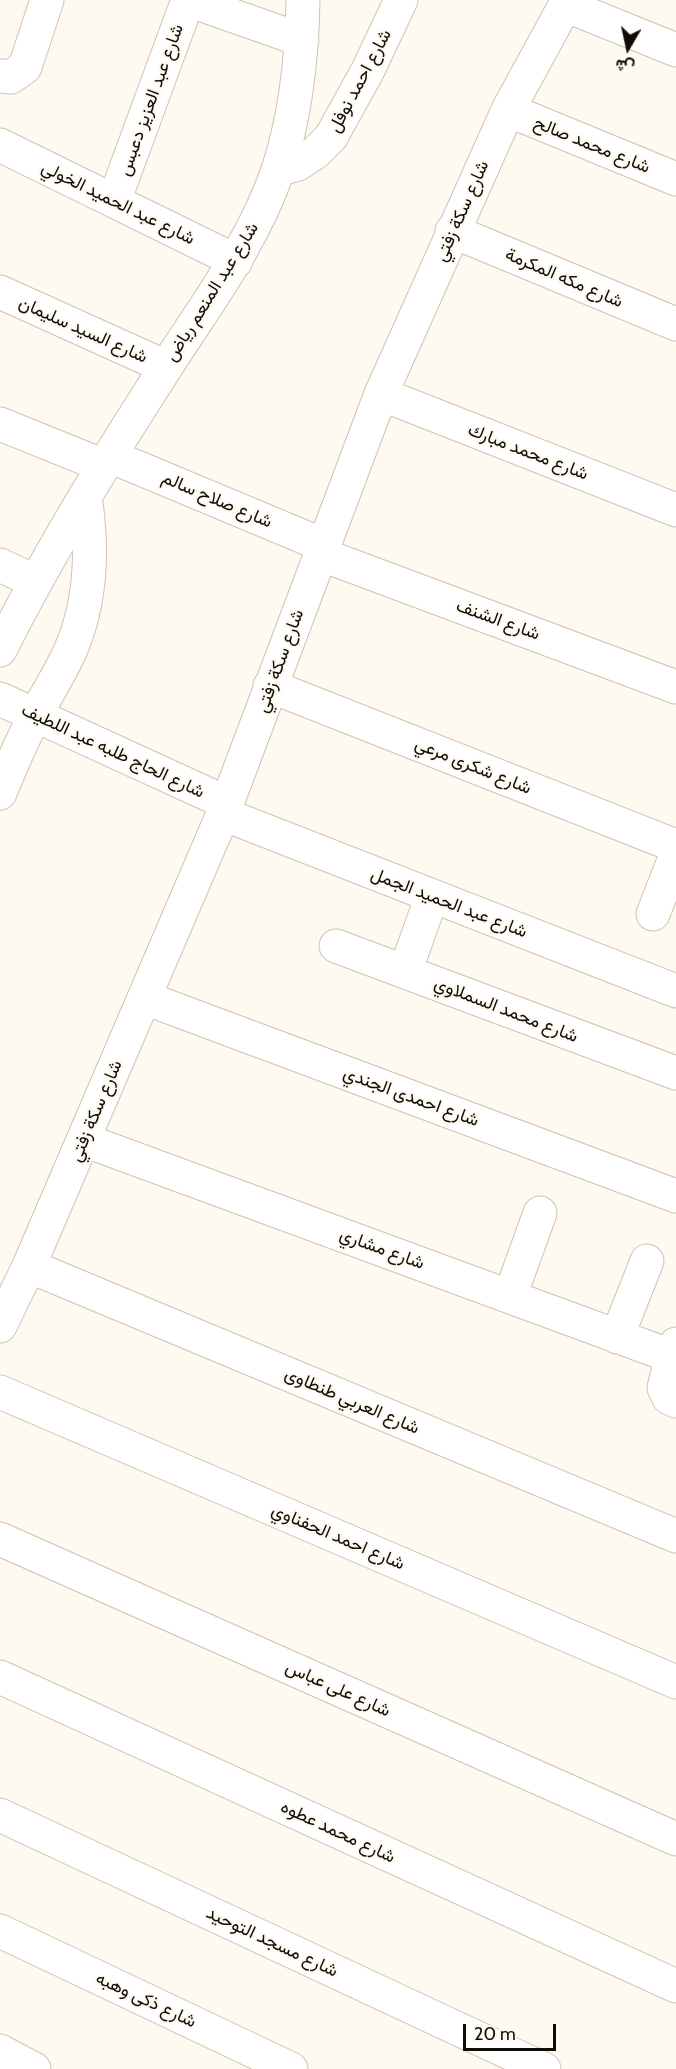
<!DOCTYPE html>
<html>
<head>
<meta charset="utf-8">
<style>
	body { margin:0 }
	#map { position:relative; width:676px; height:2069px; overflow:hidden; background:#fef9f1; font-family:Cabin,Vazirmatn,sans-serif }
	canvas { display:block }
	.north { position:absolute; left:598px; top:18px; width:60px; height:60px; -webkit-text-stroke:4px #fef9f1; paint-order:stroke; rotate:189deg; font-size:16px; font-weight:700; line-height:24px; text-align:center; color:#100c06 }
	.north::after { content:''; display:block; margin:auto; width:21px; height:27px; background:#100c06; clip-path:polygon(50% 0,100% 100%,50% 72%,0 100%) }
	.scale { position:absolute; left:463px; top:2024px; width:93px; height:27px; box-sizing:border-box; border:3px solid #100c06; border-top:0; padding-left:8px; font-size:18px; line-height:21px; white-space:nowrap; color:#100c06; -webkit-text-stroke:4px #fef9f1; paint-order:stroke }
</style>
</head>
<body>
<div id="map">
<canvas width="676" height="2069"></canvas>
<div class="north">ش</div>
<div class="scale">20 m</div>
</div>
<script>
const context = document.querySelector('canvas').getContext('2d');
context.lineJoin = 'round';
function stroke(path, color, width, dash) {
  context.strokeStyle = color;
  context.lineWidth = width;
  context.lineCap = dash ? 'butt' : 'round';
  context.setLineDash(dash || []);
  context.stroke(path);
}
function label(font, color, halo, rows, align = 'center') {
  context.font = font + ' Cabin,Vazirmatn,sans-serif';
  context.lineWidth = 4.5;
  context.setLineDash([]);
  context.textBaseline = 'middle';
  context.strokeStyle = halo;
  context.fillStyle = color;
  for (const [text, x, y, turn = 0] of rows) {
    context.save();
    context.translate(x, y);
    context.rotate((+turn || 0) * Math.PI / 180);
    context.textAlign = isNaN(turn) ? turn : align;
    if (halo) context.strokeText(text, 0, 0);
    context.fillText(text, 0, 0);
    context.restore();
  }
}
const minor = new Path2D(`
	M188,0l114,40
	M565,5l111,45
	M0,76l11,1 14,-10 22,-67
	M508,110l168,69
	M0,145l236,116
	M278,170l20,-6 18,-12 15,-15 37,-67 33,-70
	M114,201l74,-201
	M452,231l224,93
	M0,292l166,75
	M381,394l295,116
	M0,424l104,42
	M110,456l213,89
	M320,554l356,133
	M0,565l36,17
	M0,650c49,-98 107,-191 166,-283 41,-64 87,-124 112,-197 18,-55 24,-112 25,-170
	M270,686l406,160
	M0,699l227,104
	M0,793c11,-27 22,-54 36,-79 12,-22 25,-42 35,-65 21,-49 22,-101 14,-153
	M223,814l453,177
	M653,914l23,-59
	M336,946l340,127
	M405,972l27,-76
	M145,998l531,198
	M84,1140l576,212c8,3 13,0 16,-8
	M29,1266l647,270
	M510,1296l30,-83
	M0,1326l29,-60 194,-452 158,-420 127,-284 60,-110
	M617,1337l30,-76
	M673,1350l-9,38 5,10 7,3
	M0,1392l676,290
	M0,1539l676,300
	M0,1677l676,309
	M0,1815l544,254
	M0,1931l291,138
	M0,2051l34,18`);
stroke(minor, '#d0c3b0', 35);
stroke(minor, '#fff', 33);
label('18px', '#100c06', '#fef9f1', [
	["شارع احمد نوفل",360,81,-62],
	["شارع عبد العزيز دعبس",151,100,-70],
	["شارع محمد صالح",592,145,22],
	["شارع عبد الحميد الخولي",118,203,26],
	["شارع سكة زفتي",462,211,-66],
	["شارع مكه المكرمة",564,278,23],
	["شارع عبد المنعم رياض",212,292,-58],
	["شارع السيد سليمان",83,330,24],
	["شارع محمد مبارك",528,452,21],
	["شارع صلاح سالم",217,500,23],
	["شارع الشنف",498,620,20],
	["شارع سكة زفتي",280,661,-70],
	["شارع الحاج طلبه عبد اللطيف",113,751,25],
	["شارع شكرى مرعي",473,766,22],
	["شارع عبد الحميد الجمل",449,903,21],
	["شارع محمد السملاوي",506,1010,21],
	["شارع احمدى الجندي",411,1097,20],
	["شارع سكة زفتي",96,1111,-67],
	["شارع مشاري",382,1249,20],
	["شارع العربي طنطاوى",352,1401,23],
	["شارع احمد الحفناوي",338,1537,23],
	["شارع على عباس",338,1689,24],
	["شارع محمد عطوه",338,1832,25],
	["شارع مسجد التوحيد",272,1942,25],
	["شارع ذكى وهبه",146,2000,25]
]);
</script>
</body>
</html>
